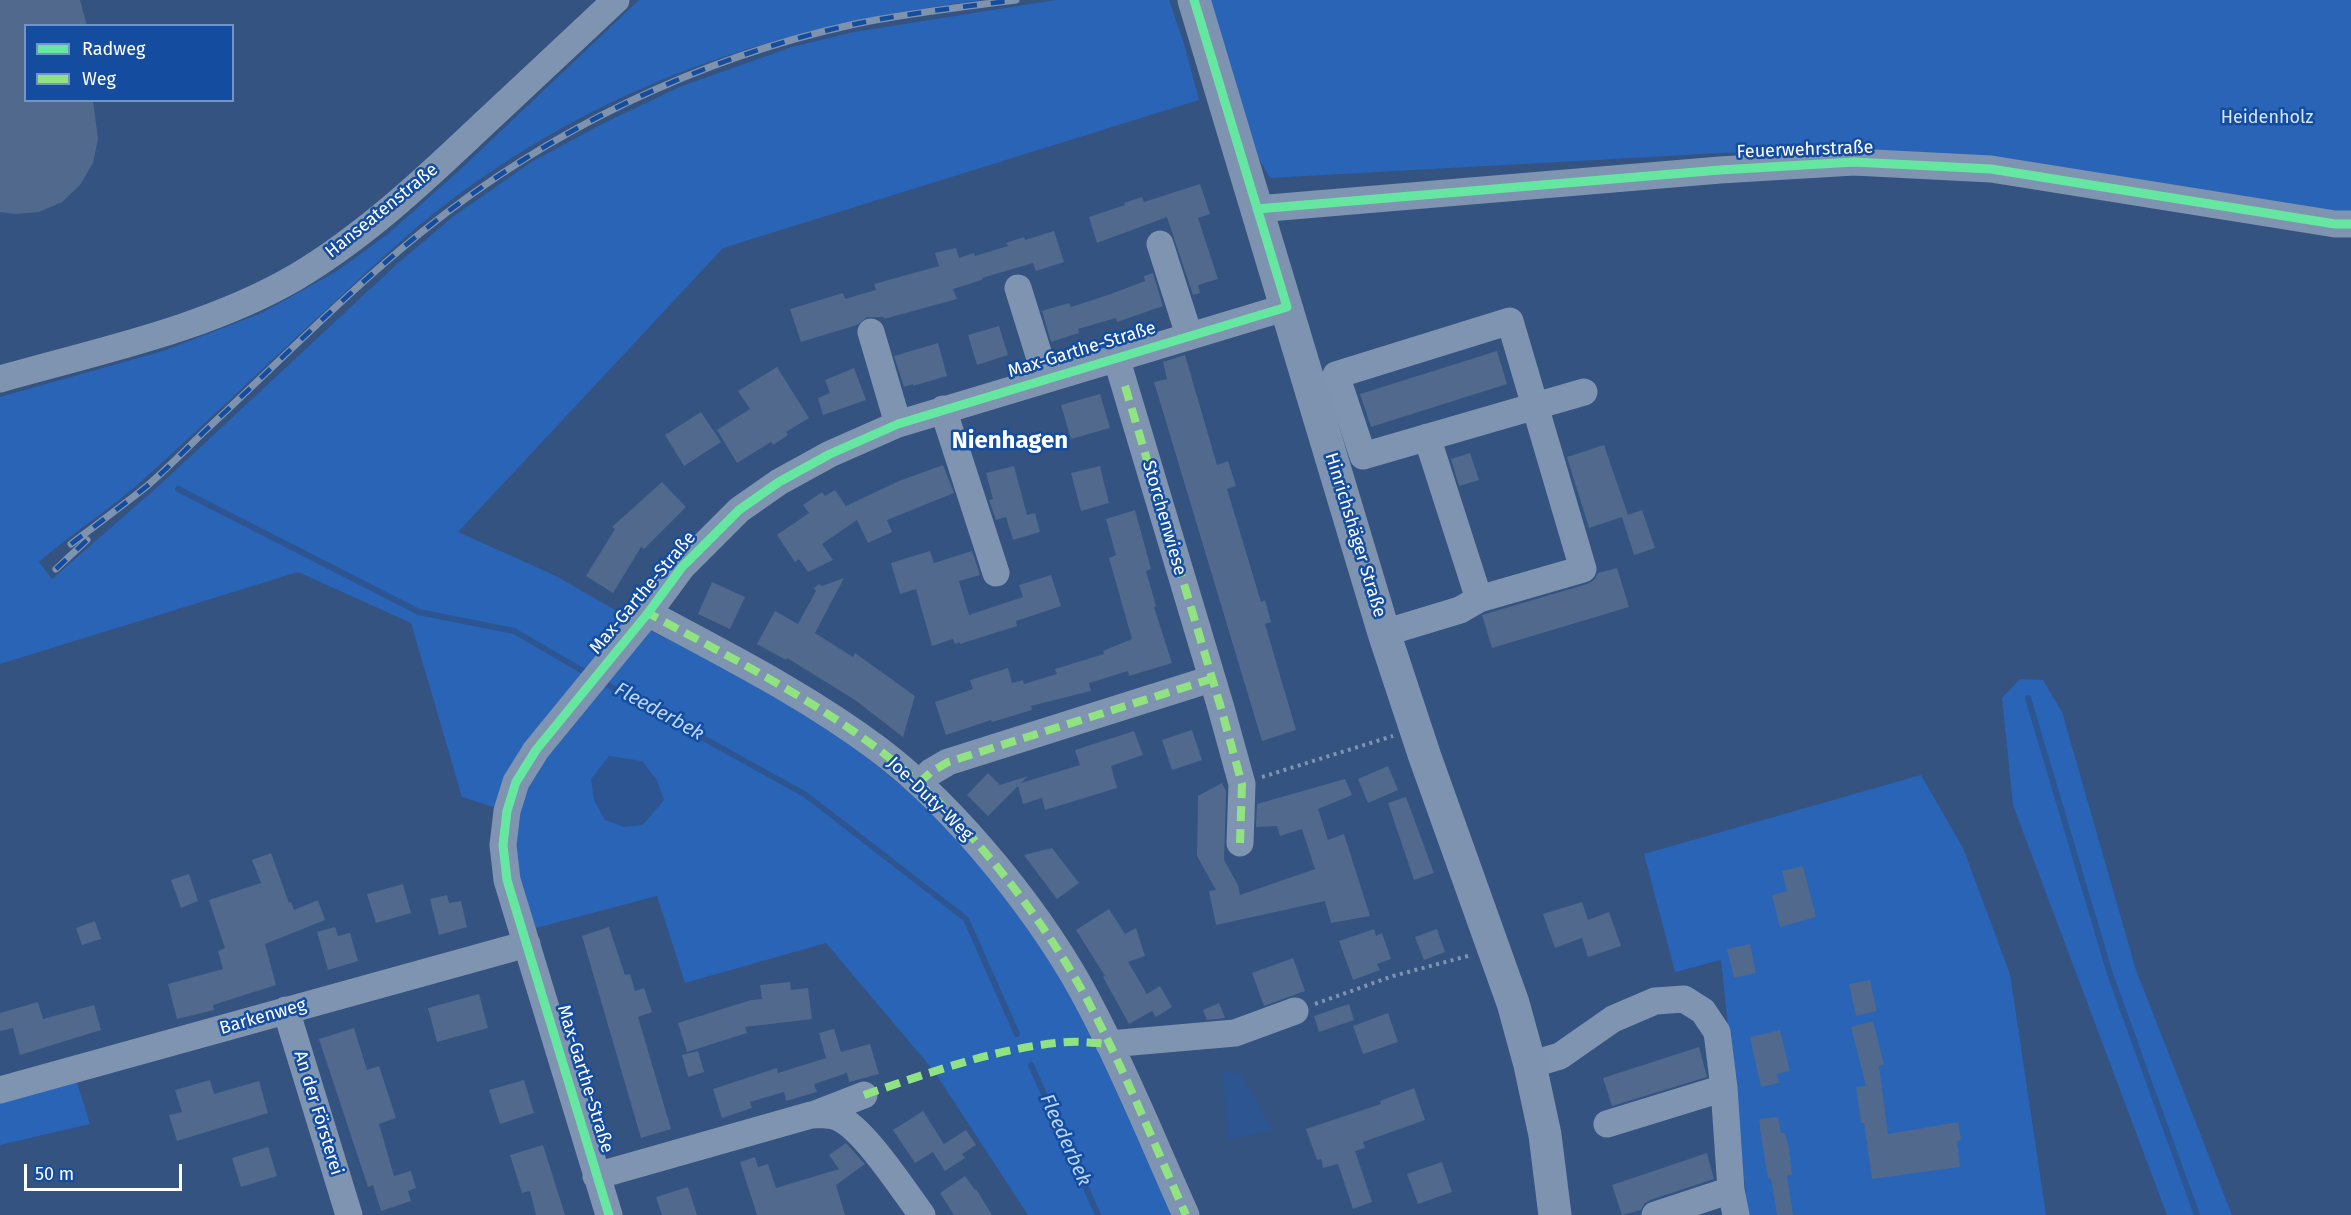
<!DOCTYPE html>
<html>
<head>
<meta charset="utf-8">
<style>
	body { margin:0 }
	#map { position:relative; width:2351px; height:1215px; overflow:hidden; background:#345380; font-family:"Fira Sans",sans-serif }
	canvas { display:block }
	.legend { position:absolute; left:24px; top:24px; width:210px; height:78px; box-sizing:border-box; background:#144da0; border:2px solid #7294c6; margin:0; padding:8px 10px; list-style:none; font-size:18px; color:#fff }
	.legend li { display:flex; align-items:center; gap:12px; height:30px }
	.legend b { width:30px; border:2px solid #7294c6 }
	.scale { position:absolute; left:24px; top:1164px; width:158px; height:27px; box-sizing:border-box; border:3px solid #fff; border-top:0; padding-left:8px; font-size:18px; line-height:21px; white-space:nowrap; color:#fff; -webkit-text-stroke:4px #144da0; paint-order:stroke }
</style>
</head>
<body>
<div id="map">
<canvas width="2351" height="1215"></canvas>
<ul class="legend">
<li><b style="height:8px;background:#66e7a1"></b>Radweg</li>
<li><b style="height:8px;background:#91e382"></b>Weg</li>
</ul>
<div class="scale">50 m</div>
</div>
<script>
const context = document.querySelector('canvas').getContext('2d');
context.lineJoin = 'round';
function paint(path, color) {
  context.fillStyle = color;
  context.fill(path, 'evenodd');
}
function stroke(path, color, width, dash) {
  context.strokeStyle = color;
  context.lineWidth = width;
  context.lineCap = dash ? 'butt' : 'round';
  context.setLineDash(dash || []);
  context.stroke(path);
}
function label(font, color, halo, rows, align = 'center') {
  context.font = font + ' "Fira Sans",sans-serif';
  context.lineWidth = 5;
  context.setLineDash([]);
  context.textBaseline = 'middle';
  context.strokeStyle = halo;
  context.fillStyle = color;
  for (const [text, x, y, turn = 0] of rows) {
    context.save();
    context.translate(x, y);
    context.rotate((+turn || 0) * Math.PI / 180);
    context.textAlign = isNaN(turn) ? turn : align;
    if (halo) context.strokeText(text, 0, 0);
    context.fillText(text, 0, 0);
    context.restore();
  }
}
paint(new Path2D(`
	M639,0h343c-200,26 -370,79 -532,201 -44,33 -83,71 -123,108 -61,56 -121,114 -182,169 -34,31 -73,55 -106,84l13,17 110,-96 235,-219 57,-48 79,-55 75,-40 74,-35 110,-39 62,-15 202,-32h113l15,44 15,56 -476,148 -265,284 98,44 101,58 66,32 126,76 106,89 106,141 119,243h-152l-94,-144 -108,-128 -141,40 -28,-87 -129,34 -19,-74 3,-43 -50,-16 -51,-174 -113,-51 -298,92v-267l163,-46 99,-38 75,-42 51,-37 74,-66z
	M1210,0h1141v216l-494,-66 -135,3 -452,25 -12,-21z
	M2020,679l23,1 19,32 74,258 96,245h-65l-154,-410 -11,-107z
	M1921,775l42,73 47,126 36,241h-298l-27,-255 -46,12 -31,-118z
	M76,1080l14,44 -90,21v-45z`), '#2964b6');
paint(new Path2D(`
	M609,756l33,5 15,19 7,20 -21,25 -19,2 -19,-7 -11,-20 -3,-21z
	M1222,1070l19,4 32,57 -45,8z`), '#2d5591');
stroke(new Path2D(`
	M178,489l241,123 95,19 76,44
	M602,682l204,113 160,124 51,115
	M2028,698l82,276 87,241
	M1031,1065l67,150`), '#2d5591', 6);
paint(new Path2D(`
	M0,0h80l7,26h-61v74h67l5,39 -5,24 -13,22 -18,17 -23,10 -24,2 -15,-2z
	M1200,184l10,30 -12,4 20,61 -20,6 2,8 -7,2 -26,-78 -70,26 -8,-26 36,-12 -1,-2 18,-6 2,5z
	M1054,231l10,31 -28,9 -3,-8 -51,15v2l-29,9 4,10 -73,20v-2h-17l-10,8 -56,17 -11,-33 53,-16 2,6 31,-9 -2,-6 65,-18 -4,-13 21,-5 3,10 15,-5 1,3 33,-10 -2,-3 18,-6 1,3z
	M1153,273l10,33 -46,16 -1,-4 -38,11 1,4 -28,9 -9,-31 27,-8 2,4 37,-12 37,-14 -1,-5z
	M999,326l9,29 -31,10 -9,-30z
	M938,343l9,33 -34,10v-2l-9,3 -10,-31z
	M1497,351l10,33 -136,43 -11,-33z
	M1185,355l32,110 11,-4 8,25 -9,3 34,113 4,-2 6,22 -6,2 31,106 -34,11 -108,-359 13,-3 -4,-17z
	M777,367l32,51 -23,14 2,3 -15,10 -2,-3 -34,21 -20,-33 33,-21 -12,-18z
	M854,368l12,32 -43,15 -5,-17 12,-5 -5,-13z
	M1100,394l10,34 -39,11 -10,-34z
	M701,412l20,30 -37,24 -19,-31z
	M1604,445l24,70 -39,13 -22,-71z
	M1470,453l9,27 -20,6 -8,-27z
	M943,465l11,28 -67,27 5,12 -24,11 -11,-23 -35,24 11,16 -25,12 -9,-13 -4,3 -18,-27 32,-22 -6,-8 19,-13 3,4 10,-6 11,16 53,-25z
	M1014,466l13,49 8,-2 5,19 -27,8 -7,-23 -10,3 -7,-20 4,-1 -7,-26z
	M1100,466l9,37 -28,8 -10,-38z
	M662,482l24,25 -42,42 -3,-2 -28,46 -27,-17 29,-47 -3,-2z
	M1135,510l16,59 -5,2 10,35 -2,1 18,56 -43,13 -1,-5 -39,12 2,8 -60,15 1,4 -40,12 -1,-2 -45,15 -11,-33 38,-13 -3,-9 38,-12 4,15 11,-3 1,4 33,-10 -2,-5 49,-15 -1,-3 29,-12 -23,-81 7,-3 -10,-36z
	M1642,510l13,38 -21,7 -12,-38z
	M930,551l4,12 38,-12 8,24 -21,6 10,34 54,-18 -4,-12 32,-10 10,31 -45,15 1,5 -57,18v-2l-5,2 -2,-5 -21,7 -16,-57 -16,5 -9,-31z
	M1617,568l12,39 -137,41 -10,-33 105,-31 7,-4 4,-7z
	M844,578l-29,55 38,24 2,-4 60,43 -12,41 -48,-37 -68,-42 -1,2 -29,-16 18,-33 23,13 18,-33 -2,-3 5,-4 3,2z
	M712,582l33,15 -15,32 -32,-15z
	M1192,730l10,30 -30,10 -10,-30z
	M1134,731l9,24 -32,11 6,22 -72,22 -3,-12 -19,6 -5,-18 -30,30 -21,-21 21,-22 12,12 28,-9 -7,7 59,-18 -5,-15z
	M1388,766l10,24 -30,13 -10,-24z
	M1345,779l7,16 -34,14 10,31 16,-6 26,82 -39,7 -6,-22 -109,24 -7,-34 7,-1 -19,-34 1,-60 24,-13 4,8 -2,69 14,25 2,10 75,-26 -13,-40 -22,7 -3,-10 -21,1 1,-23z
	M1406,797l28,76 -20,7 -26,-77z
	M1052,848l27,35 -22,16 -33,-44z
	M271,853l18,50 2,-1 3,8 24,-10 7,20 -60,24 11,41 -63,20 1,5 -37,9 -9,-35 55,-15 -5,-18 7,-3 -16,-48 52,-17 -9,-23z
	M1803,866l13,51 -36,10 -8,-32 15,-4 -5,-20z
	M189,874l9,27 -17,7 -10,-28z
	M403,884l8,29 -35,10 -9,-29z
	M447,895l2,8 12,-2 6,26 -28,8 -9,-36z
	M1582,902l6,18 21,-8 12,34 -33,11 -6,-19 -27,10 -12,-34z
	M1109,909l16,25 11,-6 9,28 -17,6 19,32 13,-8 12,21 -16,10 -4,-6 -23,13 -26,-47 2,-1 -29,-46z
	M95,921l6,18 -19,6 -6,-17z
	M335,927l3,9 12,-3 8,28 -30,9 -11,-38z
	M609,927l16,48 5,-1 5,17 9,-3 8,24 -14,5 33,112 -30,9 -59,-202z
	M1374,929l2,7 6,-3 9,26 -14,5 3,6 -27,10 -14,-39z
	M1437,929l8,23 -21,8 -9,-23z
	M1750,944l6,29 -22,5 -7,-29z
	M1293,958l12,33 -41,15 -12,-33z
	M1870,980l7,31 -21,5 -7,-32z
	M790,982l1,8 17,-2 4,31 -67,8 2,6 -60,19 -9,-29 73,-23 11,-1 -2,-14z
	M479,994l9,34 -51,14 -9,-34z
	M38,1002l5,17 51,-14 7,25 -81,25 -7,-27 -13,3v-18z
	M1219,1003l6,15 -18,2 -4,-10z
	M1349,1004l5,16 -35,12 -5,-16z
	M1388,1013l10,29 -35,12 -10,-28z
	M1873,1021l11,44 -5,1 9,68 70,-12 3,18 -4,1 3,26 -88,12 -8,-56h-3l-5,-36 10,-1 -15,-59z
	M354,1028l13,42 12,-4 17,52 -17,6 15,52 17,-5 5,17 -8,3 3,10 -30,10 -8,-26 -5,2 -49,-148z
	M834,1029l7,23 29,-8 9,30 -30,8 -2,-9 -33,11 3,8 -31,9 -2,-9 -34,10 2,6 -30,10 -9,-29 64,-21 1,5 48,-15 -7,-25z
	M1780,1030l10,41 -13,3 2,9 -18,4 -11,-50z
	M1699,1047l8,30 -95,29 -9,-28z
	M698,1051l6,21 -16,5 -6,-22z
	M210,1080l4,14 45,-13 9,32 -91,28 -8,-26 13,-3 -7,-22z
	M524,1080l10,33 -34,11 -11,-34z
	M1414,1088l11,32 -62,22 2,6 -10,3 17,51 -19,7 -15,-45 -15,4 -2,-9 -4,1 -11,-31 75,-25 -1,-3z
	M923,1111l21,33 22,-14 10,15 -14,9 3,4 -20,13 -12,-19 -18,11 -22,-33z
	M1778,1117l3,16h4l4,16 3,26 -5,1 6,39h-16l-6,-37 -3,1 -7,-43 -2,-17z
	M846,1143l19,21 -29,21 9,30h-88l-17,-53 15,-5 3,10 10,-3 8,24 63,-19 -10,-14z
	M543,1145l22,70h-29l-6,-24 -8,2 -12,-38z
	M268,1147l9,29 -36,11 -9,-29z
	M1707,1153l7,26 -64,21 -6,4 -3,6 -19,5 -10,-30z
	M1442,1162l10,30 -34,12 -11,-30z
	M965,1176l10,14 1,-1 16,26h-38l-14,-22z
	M688,1187l9,28h-35l-6,-18z`), '#50698d');
stroke(new Path2D(`
	M1262,777l131,-41
	M1315,1004l78,-28 75,-20`), '#7f94b0', 4, [3, 4.5]);
stroke(new Path2D(`
	M1257,209l463,-39 134,-8 137,7 344,55h16
	M1160,244l29,91
	M1018,288l28,90
	M871,332l27,92
	M1116,357l105,351 21,76 -2,59
	M0,379c98,-28 207,-50 296,-102 67,-40 124,-93 180,-146 47,-44 93,-87 140,-131
	M943,409l53,164
	M1427,437l52,162
	M648,613c78,42 158,82 230,136 81,61 168,170 214,260 35,67 63,137 94,206
	M1384,633l76,-23 19,-11 104,-30 -73,-248 -174,54 27,81 221,-64
	M919,783l12,-11 17,-10 263,-83
	M286,1010l63,205
	M1109,1044l126,-11 60,-22
	M1530,1065l30,-9 53,-37 42,-18 29,-2 19,12 14,21 7,56 7,102 5,25
	M0,1090l527,-146
	M815,1114l49,-19
	M1607,1124l117,-36
	M596,1176l215,-61c10,0 19,-2 28,3 26,12 65,73 83,97
	M609,1215l-102,-335 -4,-35 4,-34 9,-29 20,-32 112,-137 34,-46 57,-57 40,-28 51,-28 68,-30 389,-117
	M1655,1215l76,-25`), '#7f94b0', 27);
stroke(new Path2D(`
	M1194,0l190,633 41,124 88,246 17,62 15,70 10,80`), '#7e93af', 33);
const rail = new Path2D(`
	M71,544c25,-19 51,-38 76,-58 21,-18 41,-39 61,-58 71,-66 140,-137 215,-197 126,-101 275,-173 432,-207 54,-11 108,-17 161,-24
	M56,569l31,-29`);
stroke(rail, '#7f93af', 7);
stroke(rail, '#144da0', 4.5, [14]);
stroke(new Path2D(`
	M1125,386l96,322 21,76 -2,59
	M645,616l3,-3c78,42 158,82 230,136 81,61 168,170 214,260 35,67 63,137 94,206
	M919,783l12,-11 17,-10 263,-83
	M864,1095c65,-22 134,-48 204,-53 13,-1 27,1 41,2`), '#91e382', 8, [15, 8]);
stroke(new Path2D(`
	M1257,209l463,-39 134,-8 137,7 344,55h16
	M609,1215l-102,-335 -4,-35 4,-34 9,-29 20,-32 112,-137 34,-46 57,-57 40,-28 51,-28 68,-30 389,-117 -93,-307`), '#66e7a1', 9);
label('18px', '#d6e7fd', '#144da0', [
	["Heidenholz",2267,118]
]);
label('18px', '#fff', '#144da0', [
	["Feuerwehrstraße",1805,150,-2],
	["Hanseatenstraße",382,211,-39],
	["Max-Garthe-Straße",1082,350,-17],
	["Storchenwiese",1164,518,74],
	["Hinrichshäger Straße",1355,535,73],
	["Max-Garthe-Straße",643,593,-50],
	["Joe-Duty-Weg",930,799,44],
	["Barkenweg",263,1017,-16],
	["Max-Garthe-Straße",585,1079,73],
	["An der Försterei",318,1113,73]
]);
label('italic 20px', '#bad6fa', '#144da0', [
	["Fleederbek",659,712,29],
	["Fleederbek",1065,1140,66]
]);
label('bold 24px', '#fff', '#144da0', [
	["Nienhagen",1010,441]
]);
</script>
</body>
</html>
